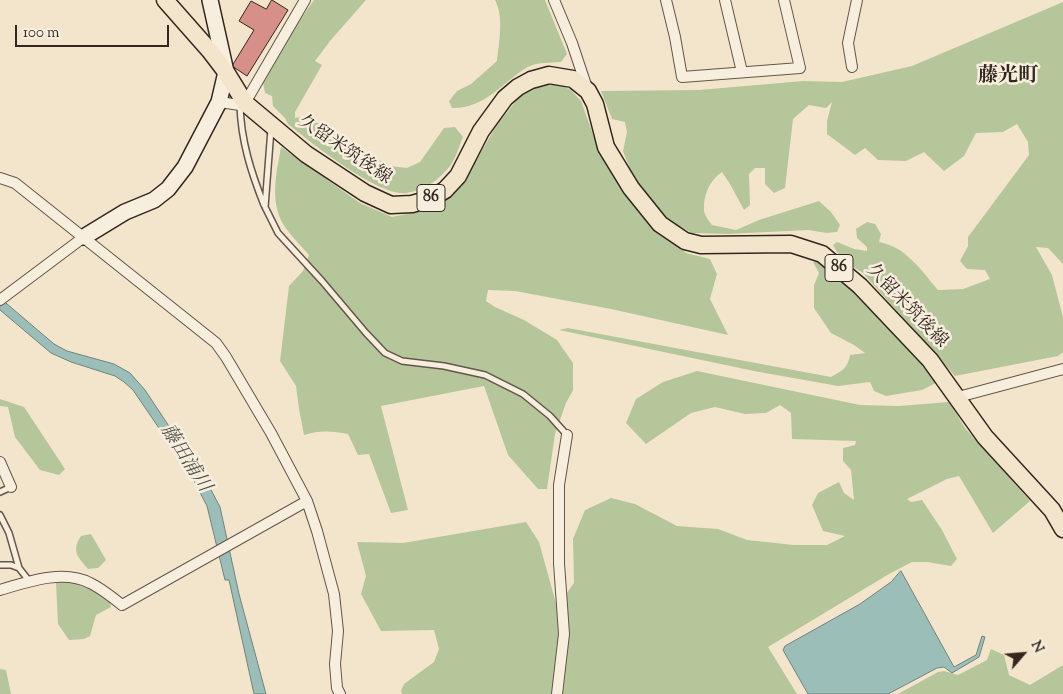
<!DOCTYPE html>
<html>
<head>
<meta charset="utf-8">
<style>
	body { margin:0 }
	#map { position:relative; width:1063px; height:694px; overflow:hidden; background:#f3e5cb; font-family:"Sorts Mill Goudy",serif }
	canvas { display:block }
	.north { position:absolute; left:998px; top:629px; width:50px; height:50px; -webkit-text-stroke:4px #f7eedd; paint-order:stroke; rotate:63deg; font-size:14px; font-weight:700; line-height:20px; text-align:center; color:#33261f }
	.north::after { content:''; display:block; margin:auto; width:18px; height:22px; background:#33261f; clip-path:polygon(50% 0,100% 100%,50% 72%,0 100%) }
	.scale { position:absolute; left:15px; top:25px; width:154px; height:22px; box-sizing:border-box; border:2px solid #33261f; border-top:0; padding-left:6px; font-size:15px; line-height:18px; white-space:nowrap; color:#33261f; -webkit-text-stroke:4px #f7eedd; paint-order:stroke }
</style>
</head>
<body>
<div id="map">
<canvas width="1063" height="694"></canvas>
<div class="north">N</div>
<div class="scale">100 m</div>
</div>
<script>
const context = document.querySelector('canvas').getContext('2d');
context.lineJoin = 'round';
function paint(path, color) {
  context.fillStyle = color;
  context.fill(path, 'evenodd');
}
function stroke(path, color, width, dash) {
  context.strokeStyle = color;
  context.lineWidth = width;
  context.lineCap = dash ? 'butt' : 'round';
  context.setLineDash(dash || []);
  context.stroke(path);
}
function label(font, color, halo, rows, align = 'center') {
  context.font = font + ' "Sorts Mill Goudy","Noto Serif JP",serif';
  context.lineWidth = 5;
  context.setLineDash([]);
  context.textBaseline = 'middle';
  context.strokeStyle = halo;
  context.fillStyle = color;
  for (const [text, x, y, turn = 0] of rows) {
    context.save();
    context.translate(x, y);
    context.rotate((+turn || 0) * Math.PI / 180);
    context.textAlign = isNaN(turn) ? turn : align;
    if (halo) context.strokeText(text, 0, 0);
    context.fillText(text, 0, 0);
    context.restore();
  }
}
paint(new Path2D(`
	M314,0h52l-36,41 -15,20 7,4 -27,47v6l12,-2 44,29 39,21 17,2 13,-6 24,-34 11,-1 8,10c-4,9 -7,21 -13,29 -11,14 -26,25 -44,27 -27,4 -96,-51 -118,-69l-3,-6 -12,-12 -1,-10 -7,-3 -2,-11 27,-48z
	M495,0h50l22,54 -6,8c-9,1 -22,0 -31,4 -3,1 -7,4 -10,6 -22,16 -39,37 -68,36l-3,-7 8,-10 14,-7 26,-23c2,-19 7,-44 -2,-61z
	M1063,2v262l-15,-16 -12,-1 16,28 11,42v35l-5,4 -103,20 -92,-103 -22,-14 -8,-14 4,-3 17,7 13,2v-4l-10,-9 -1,-9 11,-7 8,2 6,10 -2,8c27,5 42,28 59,48l25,-1 27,-10 -5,-9 -18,-1 -7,-8 8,-15v-9l61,-82 -1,-13 -11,-18 -14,8 -27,1 -12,23 -20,15 -20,-19 -18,9 -28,-1 -13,-12 -10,7 -28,-21v-13l5,-19 -6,6 -17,-3 -16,14 -8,69 -11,5 -9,-9v-16h-10l-6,6 1,31 -6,5 -14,-26 -8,-12c-13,9 -19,23 -18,39 1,5 5,10 8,14l24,5 23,-10 60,-19 12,11 9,13 -3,7 -10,1 -19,-3 -80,4 -36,-1 -24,-13 -32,-36 -13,-33 4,-19 -2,-10 -13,-3 -11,-28 98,-1 104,-9 39,1 70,-16z
	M543,84h15l13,6 10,11 18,50 44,66 43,36 24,6 7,15 -7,25 18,36 -117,-26 -96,-18 -27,-1 -2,11 9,6 29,13 33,20 16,23v27l-7,13 -11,31 -8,55h-9l-30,-34 -24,-69 -103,20 27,104 -17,3 -22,-59 -11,1 -10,-21c-15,-3 -29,-4 -44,1l-5,-26 -3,-23 -16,-25 9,-75 14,-15 6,-16c-7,-8 -15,-16 -21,-24 -20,-25 -12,-55 -7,-84l79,56 32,14 30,-6 30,-15 16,-21 28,-49 25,-31z
	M813,262h10l15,9 100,111 -16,8 -36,6 -12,-5 -4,-9 -32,4 -84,-15 -195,-41 9,-2 263,49c11,-6 17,-9 19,-22l15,-2 -11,-8 -23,-12 -17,-25v-23l5,-12z
	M697,371l163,34 39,1 50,-4 16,26 65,73 -37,32 -34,-57 -12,3 -40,20 4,3 11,-2 20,30 15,29 -6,7 -24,-4h-15l-23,12 -121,73 29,47h-395l-1,-3 3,-7 30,-22 5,-13 -5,-19 -53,1 -20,-37 5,-18 -9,-34 46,1 123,-21 13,20 18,65 17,-24 -1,-44 12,-29 26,-12 24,6 42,22 41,3 29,11 47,5h33l18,-9 -22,-5 -11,-26 6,-12 21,-11 5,11 10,7 -3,-30 -8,-9v-13l12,-3 1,-4 -64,-2 -1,-26 -11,-8 -14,8 -21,1 -30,-7 -24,6 -45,31 -20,-21 10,-24 27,-17z
	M0,399l24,8 41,62 -6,6 -19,-5 -25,-33 -7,-30 -8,-1z
	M91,534l15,26 -8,8 -10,1c-10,-12 -17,-18 -7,-33z
	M68,581l17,3 24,15 2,8 -15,8 -6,21 -6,3 -15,1 -11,-16 -2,-41z
	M991,649l13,6 5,20 21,10 33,-20v29h-165l40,-22 6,-1 14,4 29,-15z
	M0,669l6,1 5,24h-11z`), '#b6c69b');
const water = new Path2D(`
	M0,298l54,46 13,7 47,13 16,9 15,17 65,98 10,19 19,87 27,100h-12l-25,-114h-4l-18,-74 -16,-31 -58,-85 -9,-8 -9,-6 -44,-14 -20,-9 -51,-43z
	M901,571l53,96 22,-12 6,-19 3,1 -6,20 -27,16 -8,-6 -7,1 -49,26h-80l-25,-44 2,-4 75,-42 31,-22z`);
paint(water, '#9bbfb8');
stroke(water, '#71827b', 1);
const building = new Path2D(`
	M272,0l16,10 -41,66 -15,-10 22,-36 -15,-9 12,-20 15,8z`);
paint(building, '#d79089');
stroke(building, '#33261f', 1);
const lane = new Path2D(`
	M240,105c1,36 11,67 24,100
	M271,129l-6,78 13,26 44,48 44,52 19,20 17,8 42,5 41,9 38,19 27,22 17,19
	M0,492l11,-5
	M0,515l9,18 10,35 11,14
	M0,565h11l8,3`);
const street = new Path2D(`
	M554,0l18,43 15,45
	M666,0l9,37 7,40 118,-9 -16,-68
	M725,0l17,72
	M852,67l-4,-24 9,-43
	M219,102l21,3 5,-2 60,-103
	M0,178l15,5 201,160 10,14 45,76 36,68 10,30 17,63 4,37 -3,33 2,24 3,6
	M0,300l84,-63
	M958,397l105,-28
	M0,462l11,25
	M0,590c27,-8 63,-21 90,-7 11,5 22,14 32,22l185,-104
	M557,694l7,-60 -5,-71v-78l8,-50`);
const secondary = new Path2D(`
	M84,237l41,-25 29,-12 14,-11 17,-22 34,-65 7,-30 -16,-72`);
const primary = new Path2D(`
	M165,0l45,51 16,21 19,31 61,51 59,39 26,12 21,-1 18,-5 15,-9 13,-14 23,-45 24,-33 13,-11 13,-7 18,-5 24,4 15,12 7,13 11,43 25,41 29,36 25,17 16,4 90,-1 31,10 38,32 70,74 55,77 67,73 11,19`);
stroke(lane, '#63564a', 8);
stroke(street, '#63564a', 12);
stroke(secondary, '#33261f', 18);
stroke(primary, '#33261f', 19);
stroke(lane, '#f7eedd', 5);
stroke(street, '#f7eedd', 10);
stroke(secondary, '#f7eedd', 15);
stroke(primary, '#f3e5cb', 16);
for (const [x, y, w] of [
	[431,198,28],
	[839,268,28]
]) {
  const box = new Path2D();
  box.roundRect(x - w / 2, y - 13.5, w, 27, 4);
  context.fillStyle = '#f7eedd';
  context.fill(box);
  stroke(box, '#33261f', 1);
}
label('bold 16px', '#33261f', null, [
	["86",431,198],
	["86",839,268]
]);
label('18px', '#33261f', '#f7eedd', [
	["久留米筑後線",344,151,34],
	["久留米筑後線",906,307,46]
]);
label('italic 19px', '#52544d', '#f7eedd', [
	["藤田浦川",184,459,57]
]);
label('bold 20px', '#33261f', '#f7eedd', [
	["藤光町",1008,78]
]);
</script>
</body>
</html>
